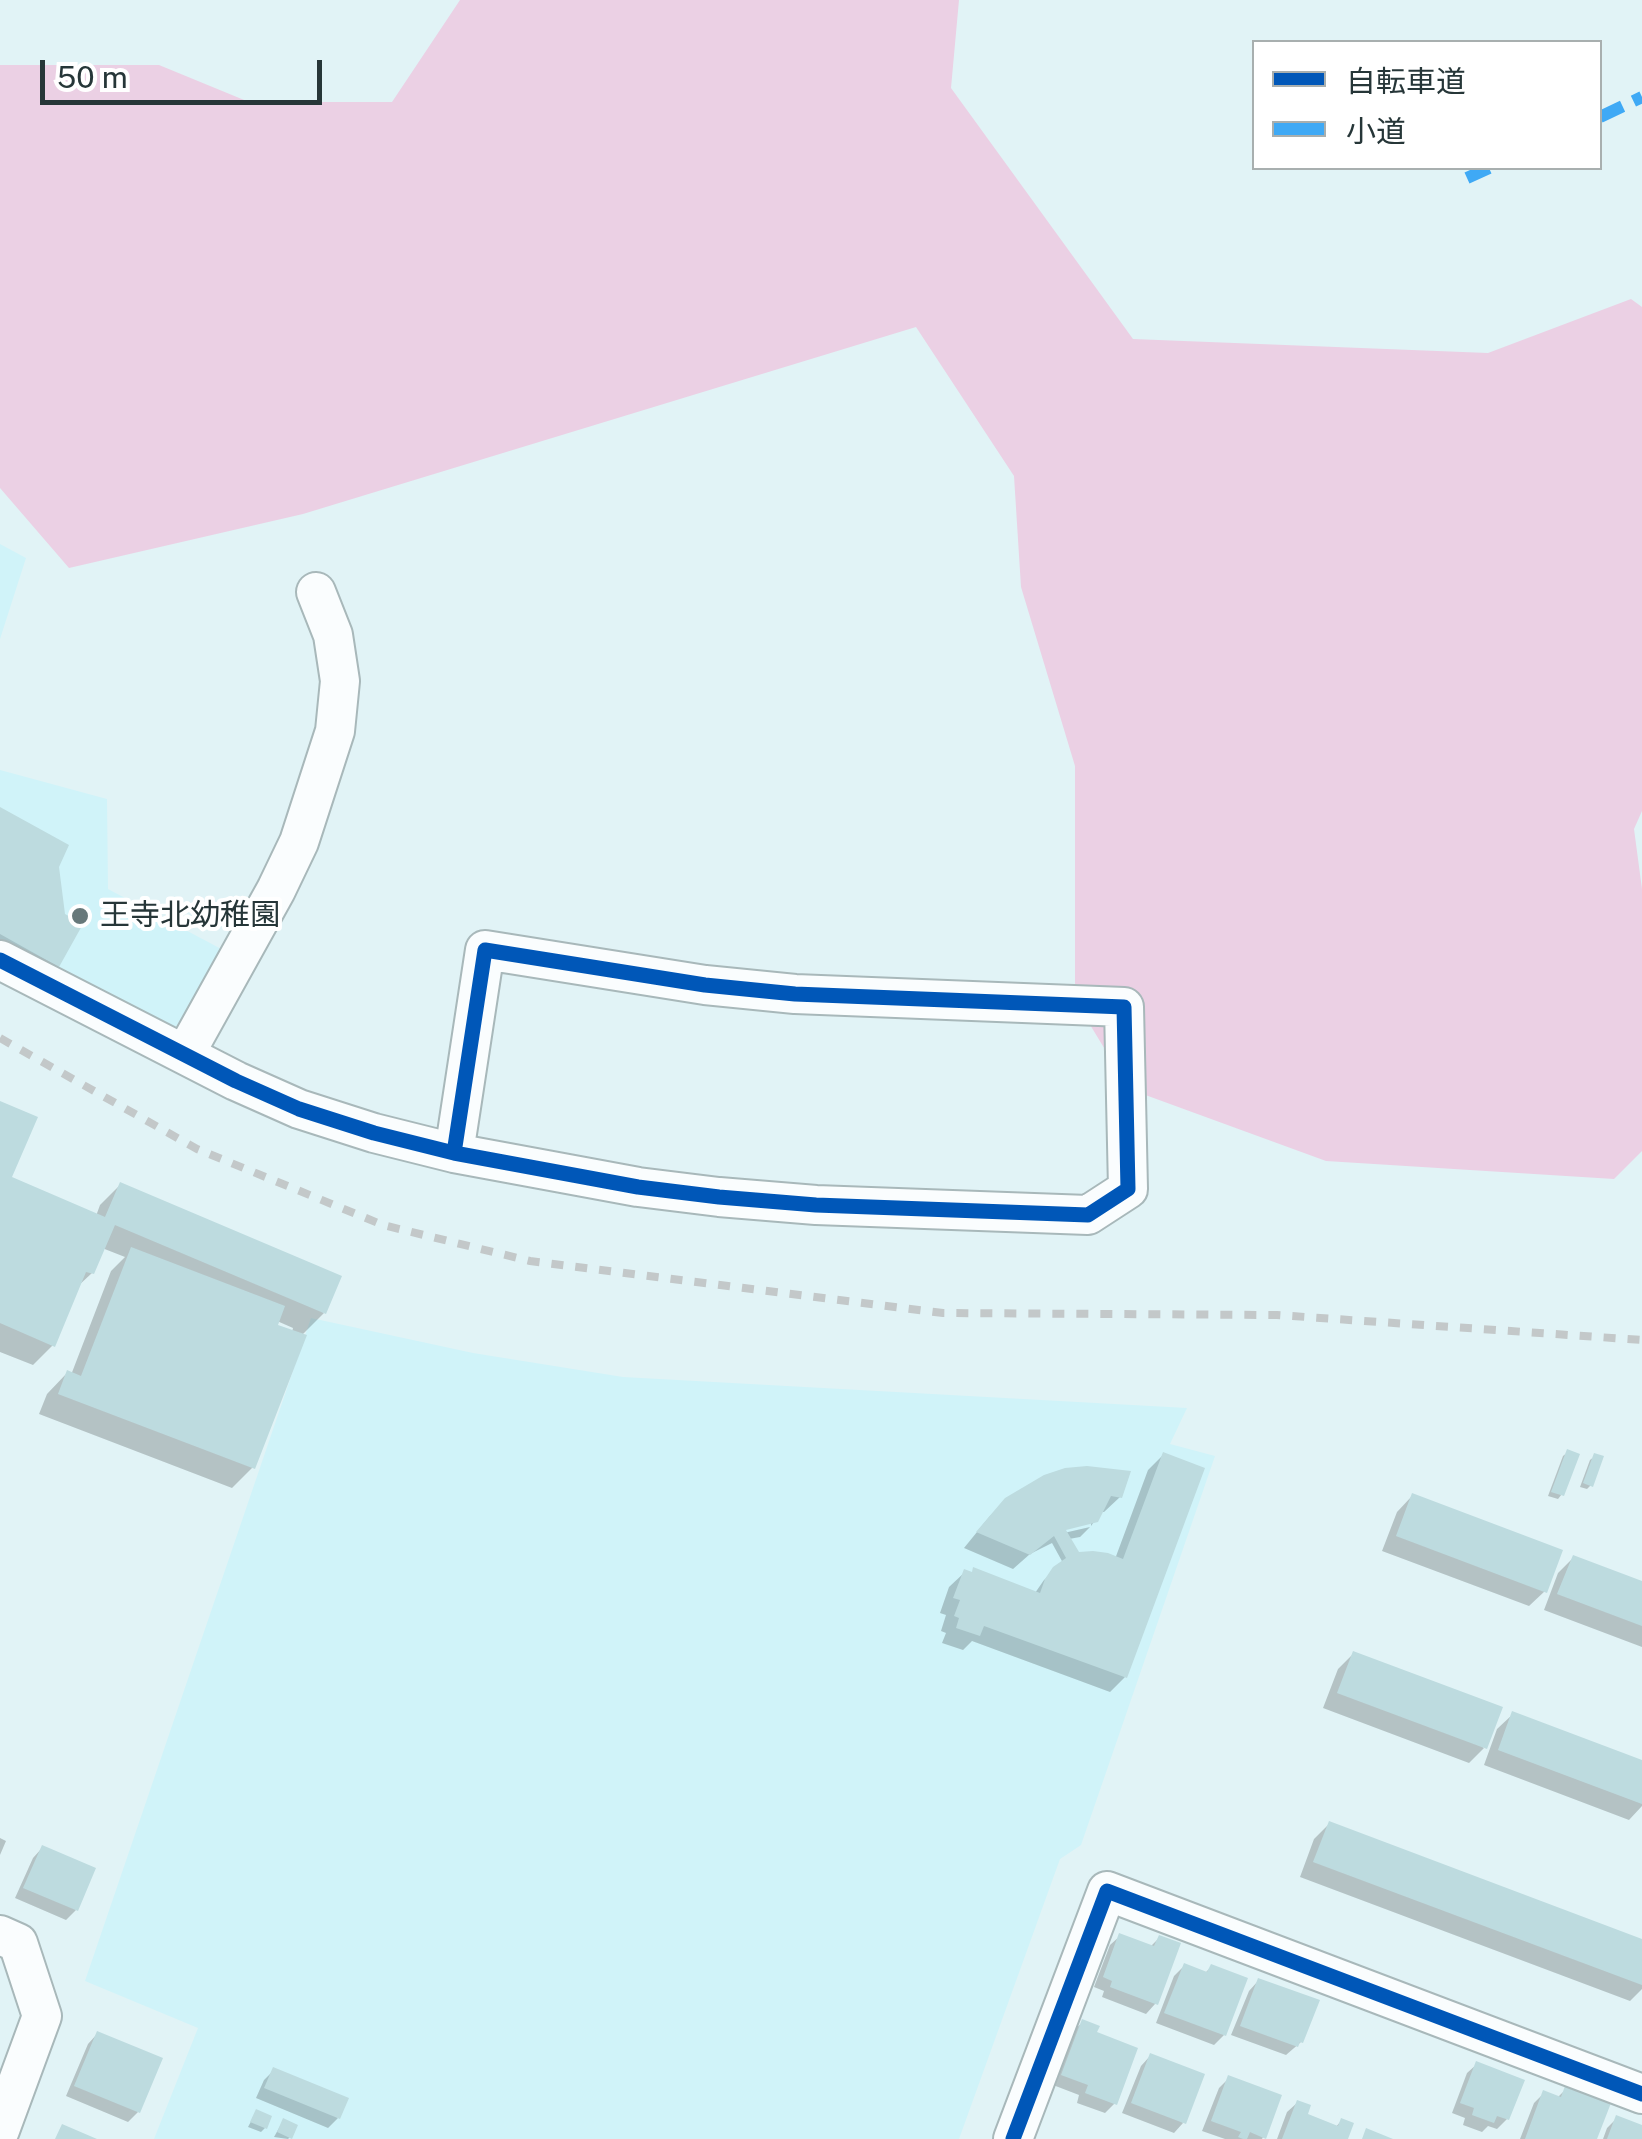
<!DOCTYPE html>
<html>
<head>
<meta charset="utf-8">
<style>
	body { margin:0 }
	#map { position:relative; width:1642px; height:2139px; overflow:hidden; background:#e1f3f6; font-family:"Public Sans","Noto Sans JP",sans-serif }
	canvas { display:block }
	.legend { position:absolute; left:1252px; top:40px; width:350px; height:130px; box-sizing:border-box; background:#fff; border:2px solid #a8afaf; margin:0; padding:12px 18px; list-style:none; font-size:30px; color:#263638 }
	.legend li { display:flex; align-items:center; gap:20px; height:50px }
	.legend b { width:50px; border:2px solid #a8afaf }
	.scale { position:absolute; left:40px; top:60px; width:282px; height:45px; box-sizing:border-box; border:5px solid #263638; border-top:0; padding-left:12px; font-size:30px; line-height:35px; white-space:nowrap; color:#263638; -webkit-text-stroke:8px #fff; paint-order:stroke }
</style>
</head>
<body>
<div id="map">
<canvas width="1642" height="2139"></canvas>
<ul class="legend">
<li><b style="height:12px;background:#0057b8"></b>自転車道</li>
<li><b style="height:12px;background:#3fa9f5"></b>小道</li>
</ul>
<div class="scale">50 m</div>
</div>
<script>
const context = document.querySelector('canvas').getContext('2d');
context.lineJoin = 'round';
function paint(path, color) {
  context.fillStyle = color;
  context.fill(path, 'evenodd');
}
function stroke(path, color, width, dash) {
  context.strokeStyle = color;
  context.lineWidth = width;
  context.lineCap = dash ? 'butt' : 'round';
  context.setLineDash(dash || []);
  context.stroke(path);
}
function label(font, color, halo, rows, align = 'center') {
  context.font = font + ' "Public Sans","Noto Sans JP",sans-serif';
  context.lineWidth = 8;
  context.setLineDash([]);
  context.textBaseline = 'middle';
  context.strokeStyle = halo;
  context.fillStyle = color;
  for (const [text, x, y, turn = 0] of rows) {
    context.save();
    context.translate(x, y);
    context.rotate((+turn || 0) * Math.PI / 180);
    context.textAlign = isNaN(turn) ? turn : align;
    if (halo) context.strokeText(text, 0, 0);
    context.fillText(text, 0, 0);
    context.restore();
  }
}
paint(new Path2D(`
	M0,544l26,14 -26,81z
	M0,770l107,29 1,90 119,63 -34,63 -20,13 -173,-84z
	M311,1318l162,35 150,24 564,31 -17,36 45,12 -134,389 -21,14 -101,280h-805l44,-111 -113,-47z`), '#d0f3f9');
paint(new Path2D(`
	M460,0h499l-8,88 182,251 355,14 143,-54 11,8v504l-8,18 8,60v262l-28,28 -288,-18 -197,-72 -54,-89v-234l-54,-179 -7,-111 -98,-149 -613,187 -234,54 -69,-80v-423h159l90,37h143z`), '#ebd0e4');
paint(new Path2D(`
	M0,810l57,57v98l-20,21 -37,-21z
	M0,1104l8,74 88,38 4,-11 20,-20 204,128 -23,23 -49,132 -20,20 -193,-74 8,-20 20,-21 4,2 40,-104 14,-14 -23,-9 -10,25 -15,14 -24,58 -20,20 -33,-13zM277,1321l16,7 -1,4 -17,-6z
	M1568,1452l-6,42 -4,5 -10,-3 15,-40z
	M1163,1455l-38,222 -15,15 -138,-51 -9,9 -21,-7 4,-10 -5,-2 5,-16 -6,-2 9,-26 16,-15 70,21 9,-13 19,-17 -11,-20 -22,11 -17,15 -49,-21 26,-32 55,-39 75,20 -16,15h-3l-10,14v-5l-37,9 1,5 35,-8 -10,10 -11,2 7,13 39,7 33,-89z
	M1595,1456l-4,29 -4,4 -7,-2 10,-27z
	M1412,1496l133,95 -16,15 -147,-55 15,-39z
	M1573,1558l69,26v63l-98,-37 14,-37z
	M1353,1654l131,94 -15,15 -146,-55 15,-39z
	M1513,1714l129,49v43l-13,14 -145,-55 13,-36z
	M1329,1824l313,117v48l-12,12 -330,-124 14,-38z
	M0,1838l6,3 -6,14z
	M42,1848l34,62 -10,10 -51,-22 18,-40z
	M1120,1936l30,11 9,-9 19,7 -23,59 -9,10 -44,-17 2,-6 -10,-4 16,-42z
	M1184,1966l20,8 7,-7 13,68 -10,10 -58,-22 18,-47z
	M1258,1981l43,61 -15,13 -55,-20 18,-44z
	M1083,2022l32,81 -10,10 -28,-10 2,-8 -26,-10 20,-54z
	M97,2034l41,78 -10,10 -62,-26 22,-52z
	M1150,2056l33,67 -9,10 -52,-20 19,-47z
	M1477,2064l30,55 -10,10 -9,-3 -6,6 -19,-7 2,-7 -13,-5 15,-40z
	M274,2070l64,48 -10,10 -72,-30 8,-18z
	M1229,2078l34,59 -1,2h-37l-23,-8 17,-43z
	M1566,2089l29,50h-75l14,-36 10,-10 13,5z
	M1297,2103l7,12 31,13 6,-7 4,18h-68l10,-27z
	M256,2112l9,16 -4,4 -13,-5z
	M1617,2118l25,10v11h-39l4,-11z
	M283,2121l7,16 -2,2 -14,-2z`), '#0003');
paint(new Path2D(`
	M0,807l69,38 -10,22 6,47 18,10 -24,43 -59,-33z
	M0,1101l38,16 -26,60 93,40 15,-35 222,94 -16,38 -211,-89 -21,49 -8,-2 -31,75 -55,-24z
	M131,1247l154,59 -7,19 29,10 -52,134 -197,-75 9,-24 14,6z
	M1567,1449l13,5 -16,42 -13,-4z
	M1163,1452l42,16 -78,210 -143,-52 -4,10 -24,-8 3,-10 -5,-2 6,-16 -7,-2 11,-29 8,3 1,-5 67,26 5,-14 8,-12 13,-9 -12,-22 -24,19 -54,-23 29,-34 39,-23 21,-7 22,-2 44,5 -9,27 -11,-2 -13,26 -32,8 13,22 14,-1 15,2 15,6z
	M1594,1453l10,3 -11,31 -10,-4z
	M1412,1493l151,57 -16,43 -151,-57z
	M1573,1555l69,26v45l-85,-32z
	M1353,1651l150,56 -16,42 -150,-56z
	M1512,1711l130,49v44l-144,-54z
	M1329,1821l313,118v46l-329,-123z
	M42,1845l54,23 -18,43 -55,-23z
	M1119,1933l35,13 5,-11 22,8 -23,62 -48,-18 2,-6 -9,-4z
	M1184,1963l23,9 4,-8 37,14 -22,58 -62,-23z
	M1258,1978l62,22 -17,43 -3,-1 -2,5 -58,-21z
	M1082,2019l18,7 -3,6 41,16 -21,57 -32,-12 3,-8 -27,-10z
	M97,2031l66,27 -23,55 -66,-27z
	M1150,2053l55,21 -19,50 -55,-21z
	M1476,2061l49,19 -16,40 -12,-4 -3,7 -22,-8 2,-7 -14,-5z
	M273,2067l76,31 -9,21 -76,-31z
	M1228,2075l54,20 -16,44 -16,-7 -3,7h-4l-5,-2 3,-5 -30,-11z
	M1565,2086l46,17 -14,36h-72l18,-49 18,7z
	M1297,2100l14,5 -3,9 30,12 3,-8 13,5 -6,16h-66z
	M256,2109l16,7 -5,13 -17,-7z
	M1616,2115l26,10v14h-35z
	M283,2118l15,7 -6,14 -15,-7z
	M62,2124l35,15h-42z
	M1366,2128l27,11h-31z`), '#bddbdf');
const street = new Path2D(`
	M0,960l236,121 63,28 75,24 80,20 184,34 81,10 97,8 272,10 40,-26 -4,-182 -329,-13 -90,-9 -220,-35 -31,203
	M185,1054l91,-164 23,-48 36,-111 5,-50 -7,-46 -17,-43
	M0,1935l18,8 24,73 -42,114
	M1013,2139l94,-248 535,203`);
stroke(street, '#a8b8ba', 42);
stroke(street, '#fafdfe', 38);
stroke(new Path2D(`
	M0,1038l197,111 186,76 147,36 413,52 334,2 365,25`), '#c3c8c9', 8, [12, 12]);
stroke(new Path2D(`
	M1600,117l42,-20
	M1467,178l22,-10`), '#3fa9f5', 12, [25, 12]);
stroke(new Path2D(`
	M0,960l236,121 63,28 75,24 80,20 184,34 81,10 97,8 272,10 40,-26 -4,-182 -329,-13 -90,-9 -220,-35 -31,203
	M1013,2139l94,-248 535,203`), '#0057b8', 15);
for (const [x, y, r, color] of [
	[80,916,10,"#67787a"]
]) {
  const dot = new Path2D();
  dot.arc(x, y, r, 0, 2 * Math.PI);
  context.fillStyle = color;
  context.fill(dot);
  stroke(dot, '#fff', 4);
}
label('30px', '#263638', '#fff', [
	["王寺北幼稚園",100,916]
], 'left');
</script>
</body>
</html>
